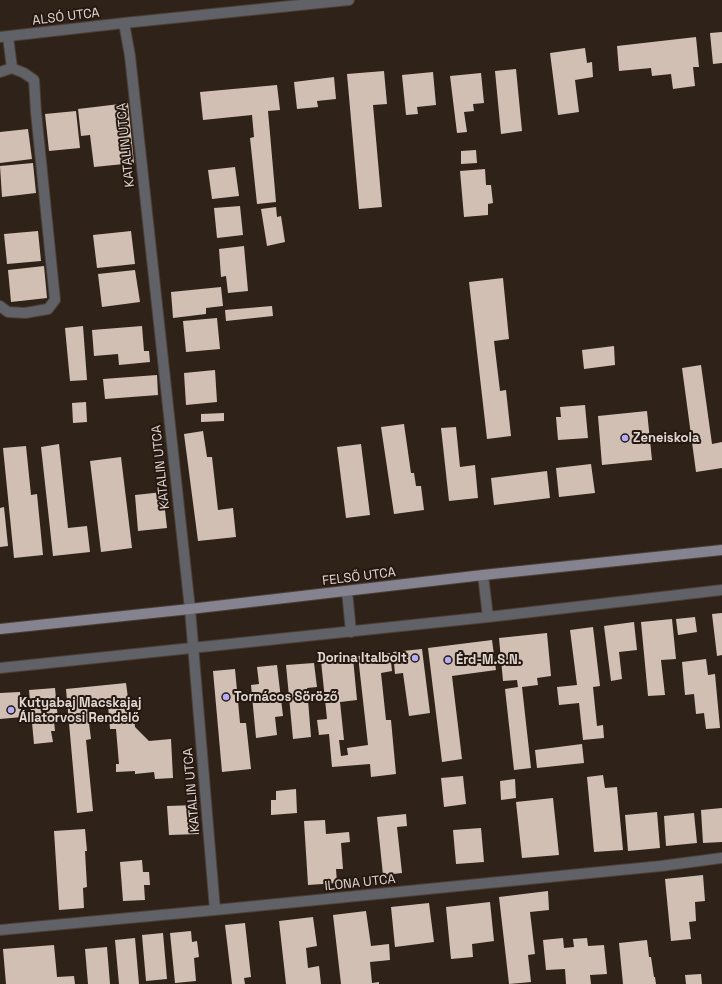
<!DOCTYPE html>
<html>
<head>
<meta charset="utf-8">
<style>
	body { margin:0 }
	canvas { display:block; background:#2f2219 }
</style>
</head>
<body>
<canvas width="722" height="984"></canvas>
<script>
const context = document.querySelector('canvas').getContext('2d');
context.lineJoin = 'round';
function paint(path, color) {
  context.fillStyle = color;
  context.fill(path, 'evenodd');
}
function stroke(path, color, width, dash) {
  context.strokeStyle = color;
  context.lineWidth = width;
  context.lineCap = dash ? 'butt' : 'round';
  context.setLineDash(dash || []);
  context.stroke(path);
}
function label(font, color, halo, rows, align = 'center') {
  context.font = font + ' "Space Grotesk",sans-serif';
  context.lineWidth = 4;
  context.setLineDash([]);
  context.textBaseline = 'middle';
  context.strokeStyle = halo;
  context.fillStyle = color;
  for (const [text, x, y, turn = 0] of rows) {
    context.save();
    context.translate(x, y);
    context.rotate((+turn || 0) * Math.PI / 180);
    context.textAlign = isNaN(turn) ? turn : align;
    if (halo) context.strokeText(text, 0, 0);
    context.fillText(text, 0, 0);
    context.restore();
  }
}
paint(new Path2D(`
	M722,32v31l-9,1 -3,-31z
	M696,37l3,30h-6l2,19 -22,3 -2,-15 -19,2 -1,-8 -32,3 -2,-25z
	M585,48l2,15 5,-1 1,15 -18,3 4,32 -21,3 -8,-62z
	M516,69l6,62 -21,3 -6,-63z
	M384,71l3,33 -14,1 9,102 -23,2 -12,-135z
	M433,72l3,33 -19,2 1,7 -12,1 -4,-40z
	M481,73l3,30 -11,1 1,7 -10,1 3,20 -10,1 -7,-57z
	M334,77l2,22 -19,2 1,6 -21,2 -3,-27z
	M277,85l3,25 -12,1 8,91 -19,2 -7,-66 4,-1 -2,-22 -49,5 -3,-28z
	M128,103l6,60 -40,4 -4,-32 -9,1 -3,-27z
	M76,111l4,37 -31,3 -4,-37z
	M28,129l4,30 -32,4v-31z
	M476,150l1,13 -16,1v-13z
	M33,163l3,30 -34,4 -2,-31z
	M235,167l4,29 -27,3 -4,-29z
	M485,169l1,16h5l2,18 -5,1v11l-24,2 -4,-46z
	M240,206l3,29 -26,3 -3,-30z
	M276,207l1,10 4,-1 4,26 -18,4 -6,-37z
	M38,231l3,30 -34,3 -3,-30z
	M131,231l4,33 -38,4 -4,-33z
	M244,246l4,45 -20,2 -2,-17 -5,1 -2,-28z
	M44,266l3,32 -36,4 -3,-32z
	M135,270l5,32 -38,5 -4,-33z
	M503,278l6,61 -15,2 6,50 6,-1 5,46 -24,3 -18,-157z
	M221,287l2,19 -17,2v6l-33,4 -2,-26z
	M272,306l1,10 -47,5 -1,-11z
	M217,318l3,31 -34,3 -3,-31z
	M83,326l4,54 -17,1 -5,-53z
	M142,326l2,25h5l1,11 -31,3 -1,-11 -24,2 -2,-26z
	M614,346l1,19 -31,4 -2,-19z
	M701,365l11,79 10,-2v26l-26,4 -14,-104z
	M215,370l2,32 -31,3 -2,-32z
	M157,375l1,20 -53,4 -2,-20z
	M86,402l1,20 -14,1 -1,-20z
	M585,405l3,33 -30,2 -2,-23h5l-1,-10z
	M647,411l5,49 -50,5 -4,-49z
	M224,413v8l-23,1v-8z
	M404,424l7,49h3l2,13h5l3,24 -30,4 -13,-87z
	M456,427l4,40 15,-2 3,33 -29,3 -8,-73z
	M203,431l4,26h5l6,53 15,-2 3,29 -38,4 -14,-107z
	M59,444l9,84 19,-2 3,26 -37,4 -12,-109z
	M361,444l9,71 -24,3 -9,-71z
	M26,446l5,49 6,-1 6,61 -29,3 -11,-110z
	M121,457l11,91 -31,4 -11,-91z
	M591,464l4,29 -36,4 -3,-29z
	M547,471l3,27 -56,7 -3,-27z
	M163,492l4,36 -29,3 -3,-36z
	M4,507l4,39 -8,1v-39z
	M722,613v42l-5,1 -5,-42z
	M695,617l2,15 -19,3 -2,-16z
	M672,619l4,40 -15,1 4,35 -17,1 -7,-74z
	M634,622l3,28 -18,2 3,27 -11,2 -7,-55z
	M593,627l7,59 -7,1 4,39 6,-1 1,13 -21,2 -4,-37 -20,2 -2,-18 20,-2 -7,-55z
	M547,633l4,43 -14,2 1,7 -16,2 9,81 -17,2 -9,-81 13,-2 -1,-7 -14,1 -4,-43z
	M492,640l4,30 -44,6 10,83 -20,3 -14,-114z
	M422,649l8,64 -21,3 -6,-43 -8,1 -2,-22z
	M390,653l2,18 -11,2 5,47h5l5,54 -25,3 -1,-13 -38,3 -3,-33 -10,1 -2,-15 10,-1 -6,-58 32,-3 4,42 -17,2 4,38h-5l2,16 7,-1 -1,-7 21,-3 -10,-89z
	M706,659l2,16 7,-1 5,54 -14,1 -2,-16 -8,1 -2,-20 -9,1 -3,-33z
	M314,663l3,24 -10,1 4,49 -18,2 -7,-74z
	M277,665l6,51 -8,1 2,18 -21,3 -5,-53 8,-1 -2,-17z
	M235,669l5,54h6l5,46 -29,3 -9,-101z
	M126,683l4,30h4l1,14 14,14 22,-2 2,39 -18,1 -1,-7 -19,2v-3l-19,1v-8h3l-3,-35h-6l-2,-24 -21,2 4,32 -5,1 7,71 -16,2 -11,-124z
	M55,688l3,32 -4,1 1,10h-4l2,11 -19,2 -5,-54z
	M20,692l2,25 -22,2v-26z
	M582,744l2,19 -47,5 -2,-18z
	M603,775l2,13 12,-1 6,63 -29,2 -7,-75z
	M463,776l3,28 -22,3 -3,-29z
	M515,779l1,19 -15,2 -1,-19z
	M296,789l1,24 -26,2v-15h5v-9z
	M553,798l6,57 -37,3 -6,-56z
	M197,805l2,29 -30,1 -2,-29z
	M722,808v34l-19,1 -2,-33z
	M657,812l3,36 -32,3 -3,-36z
	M694,813l3,30 -31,3 -2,-30z
	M406,814l1,12 -10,1 5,46 -19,2 -6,-58z
	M325,820l1,14 23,-2 1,10 -9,1 2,26h-7l1,14 -29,2 -4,-64z
	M481,828l3,34 -28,2 -3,-34z
	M85,829l2,22h-2l2,36 -4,1 1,20 -25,2 -5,-79z
	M142,860l1,12h6l1,13h-6l1,15 -22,1 -3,-39z
	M703,875l2,26 -10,1 1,19 -7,1 2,17 -20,2 -6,-62z
	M548,891l1,19 -19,2 5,42 -7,1 3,27 -22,2 -10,-87z
	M490,902l4,39 -22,3 1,13 -22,2 -5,-52z
	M429,903l5,39 -39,5 -4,-40z
	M366,911l5,35 18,-2 1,16 -20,2 2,21 7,-1v2h-38l-8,-69z
	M313,917l4,29 -11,2 2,20 11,-2 2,18h-35l-7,-63z
	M245,923l6,54 -7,1 1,6h-13l-7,-59z
	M191,931l1,11 5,-1 2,16 -5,1 2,23 -21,2 -5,-50z
	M163,933l4,46 -21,2 -4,-46z
	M135,938l4,46h-20l-4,-44z
	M563,938l1,10 10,-1 -1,-8 14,-1 1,8 16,-1 3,29 -17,1 1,9h-25l-1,-15 -19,1 -3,-30z
	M647,940l2,17h2l3,20h1l1,7h-33l-4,-41z
	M54,945l3,32 17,-1 1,8h-69l-3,-35z
	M107,947l3,37h-22l-3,-35z
	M701,974l1,10h-16l-1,-9z`), '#d2bfb4');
const lane = new Path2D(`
	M8,37l4,31
	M0,72l12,-4 12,5 10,7 2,32 19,188 -7,9 -23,4 -17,-1 -8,-6
	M483,575l5,42
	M347,591l4,41
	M0,668l488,-51 234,-27`);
const street = new Path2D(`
	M124,23l6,33 60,553 25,301
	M0,37l124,-14 225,-23
	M0,930l215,-20 446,-44 61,-8`);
const secondary = new Path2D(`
	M0,629l190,-20 293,-34 239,-25`);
stroke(lane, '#4c3f37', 12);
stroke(street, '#4c3f37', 12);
stroke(secondary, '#4c3f37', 12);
stroke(lane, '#616168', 10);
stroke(street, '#616168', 10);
stroke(secondary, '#84838f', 10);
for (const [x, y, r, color] of [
	[625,438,4,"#b5acf8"],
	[415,658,4,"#b5acf8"],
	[448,660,4,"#b5acf8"],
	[226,697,4,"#b5acf8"],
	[11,710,4,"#b5acf8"]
]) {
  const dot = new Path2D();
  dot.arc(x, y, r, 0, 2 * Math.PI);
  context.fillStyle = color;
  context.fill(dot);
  stroke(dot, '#251810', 1.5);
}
label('13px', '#e2d8d3', '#251810', [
	["ALSÓ UTCA",66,17,-7],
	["KATALIN UTCA",126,145,-96],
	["KATALIN UTCA",161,467,-96],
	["FELSŐ UTCA",359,577,-7],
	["KATALIN UTCA",192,790,-95],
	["ILONA UTCA",360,883,-6]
]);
label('bold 13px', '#e2d8d3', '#251810', [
	["Zeneiskola",633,438],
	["Dorina Italbolt",407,658,"right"],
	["Érd-M.S.N.",456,660],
	["Tornácos Söröző",234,697],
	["Kutyabaj Macskajaj",19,703],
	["Állatorvosi Rendelő",19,718]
], 'left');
</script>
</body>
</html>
